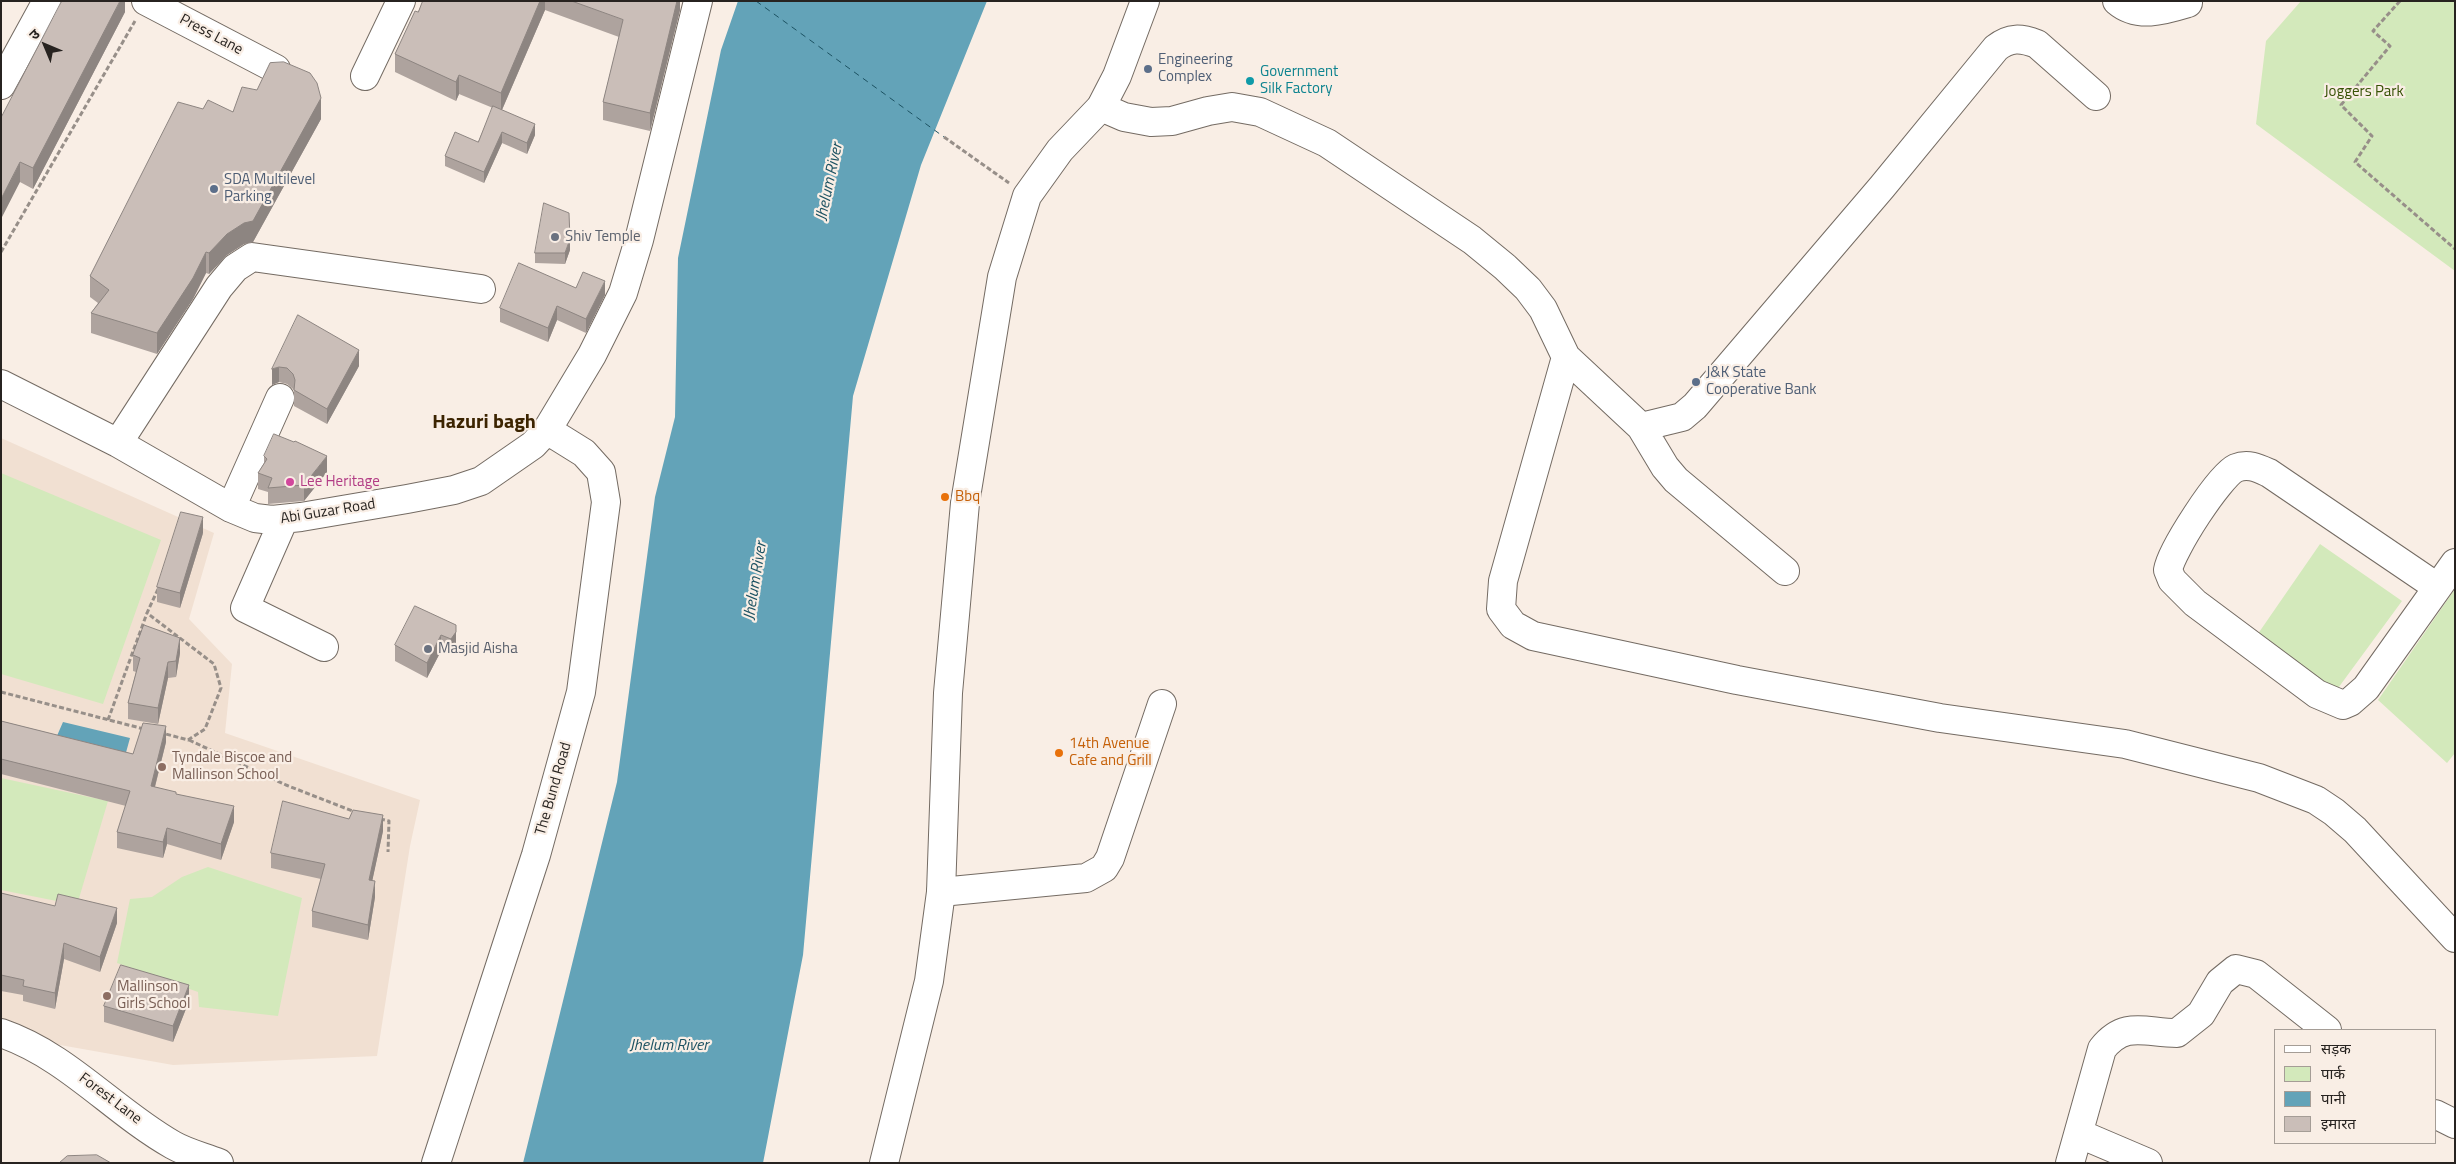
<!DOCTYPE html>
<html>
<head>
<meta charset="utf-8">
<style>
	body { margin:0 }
	#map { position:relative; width:2456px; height:1164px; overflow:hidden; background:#f9eee5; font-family:"Titillium Web","Noto Sans Devanagari",sans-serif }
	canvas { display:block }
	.frame { position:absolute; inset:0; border:2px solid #272320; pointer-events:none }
	.legend { position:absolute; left:2274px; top:1029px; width:162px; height:115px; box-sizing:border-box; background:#f9eee5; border:1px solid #a59d96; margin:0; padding:6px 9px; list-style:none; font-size:15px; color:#272320 }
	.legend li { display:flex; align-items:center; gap:10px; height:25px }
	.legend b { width:25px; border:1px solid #a59d96 }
	.north { position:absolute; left:20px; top:20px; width:50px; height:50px; -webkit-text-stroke:4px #f9eee5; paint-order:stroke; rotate:315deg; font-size:14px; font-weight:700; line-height:20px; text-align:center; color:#272320 }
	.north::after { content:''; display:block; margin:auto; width:18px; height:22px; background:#272320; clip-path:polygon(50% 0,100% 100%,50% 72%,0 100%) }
</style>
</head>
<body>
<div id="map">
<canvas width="2456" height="1164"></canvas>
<div class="frame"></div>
<ul class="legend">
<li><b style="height:6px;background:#fff"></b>सड़क</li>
<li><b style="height:14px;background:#d3e9bb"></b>पार्क</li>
<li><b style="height:14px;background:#63a3b8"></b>पानी</li>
<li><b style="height:14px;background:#cabeb8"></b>इमारत</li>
</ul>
<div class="north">उ</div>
</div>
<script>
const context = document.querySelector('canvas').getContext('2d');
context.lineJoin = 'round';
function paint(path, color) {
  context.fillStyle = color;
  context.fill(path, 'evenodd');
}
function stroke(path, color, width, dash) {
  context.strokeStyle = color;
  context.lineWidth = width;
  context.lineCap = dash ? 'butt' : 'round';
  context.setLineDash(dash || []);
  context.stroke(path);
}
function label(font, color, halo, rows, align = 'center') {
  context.font = font + ' "Titillium Web",sans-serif';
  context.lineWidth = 4.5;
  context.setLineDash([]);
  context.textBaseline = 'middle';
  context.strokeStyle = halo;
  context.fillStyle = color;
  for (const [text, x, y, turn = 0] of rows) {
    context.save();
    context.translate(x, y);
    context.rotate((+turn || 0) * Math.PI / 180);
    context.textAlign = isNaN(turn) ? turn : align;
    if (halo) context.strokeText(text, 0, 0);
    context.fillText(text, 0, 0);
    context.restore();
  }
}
paint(new Path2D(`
	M1,438l213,95 -25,86 43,45 -7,69 195,67 -10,46 -33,210 -204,9 -130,-23 -42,-9z`), '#f1e0d2');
paint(new Path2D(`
	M2301,1h154v270l-199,-147 10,-83z
	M1,473l160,67 -58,164 -102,-30z
	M2320,544l82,57 -69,94 -80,-54z
	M2455,589v164l-8,10 -69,-63z
	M1,778l107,23 -31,104 -76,-15z
	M208,867l94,31 -24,118 -79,-9 -1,-15 -81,-29 13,-64 22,-2 30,-20z`), '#d3e9bb');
paint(new Path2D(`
	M738,1h249l-66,164 -68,231 -50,559 -40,208h-240l94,-381 38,-285 20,-80 3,-159 43,-208z
	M63,722l67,16 -8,29 -69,-22z`), '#63a3b8');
stroke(new Path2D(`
	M756,1l188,136`), '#1c5262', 1, [6, 5]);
const minor = new Path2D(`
	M146,1l130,68
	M2117,1c21,18 48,9 71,2
	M365,76l36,-75
	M1101,107l23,10 27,5 21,-1 36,-10 24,-4 28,5 67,31 145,97 33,27 23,22 15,20 23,48 75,70 24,40 11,13 109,91
	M1566,357l-63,224 -2,28 12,16 20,11 204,44 203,38 185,26 134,34 57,22 18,12 21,18 100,108
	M1,384l117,59 113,65 24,10 17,2 29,-3 106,-18 47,-9 27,-9 52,-36 14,-15 45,-75 31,-62 16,-53 59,-239
	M1641,427l41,-10 13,-11 187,-219 114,-139c14,-11 25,-10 41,-4l59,52
	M118,443l101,-156 16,-19 17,-11 229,32
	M231,508l49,-110
	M284,519l-39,89 79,39
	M2437,587l-168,-114c-11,-5 -21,-10 -33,-5 -17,8 -65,83 -68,102l4,10 23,23 122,91 26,11 7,-3 16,-14 89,-125
	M941,892l145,-14 18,-10 6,-10 52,-154
	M1,1033c67,23 112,78 172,112 14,8 31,12 46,18
	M2435,1114l20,10
	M2080,1134l68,29
	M436,1163l100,-308 45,-163 25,-190 -5,-30 -17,-19 -37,-23
	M2070,1163l32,-114c23,-29 43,-16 75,-16l24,-19 19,-32 16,-13 20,5 71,56`);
const major = new Path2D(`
	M1,85l46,-84
	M884,1163l45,-182 12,-89 7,-199 17,-190 37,-226 25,-81 33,-46 41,-43 16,-31 28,-75`);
stroke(minor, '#746b63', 30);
stroke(major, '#746b63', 30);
stroke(new Path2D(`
	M2400,1l-27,30 17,15 -49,59 31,31 -17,26 100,87
	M944,137l65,46
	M1,252l134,-231
	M158,589l-11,24 67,51 7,24 -16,41 -17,11 -26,-7
	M1,692l143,37
	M108,720l39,-107
	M189,740l97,45 69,27
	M380,819l9,2 -1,31`), '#978f89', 3, [5, 2.5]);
stroke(minor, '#fff', 28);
stroke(major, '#fff', 28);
paint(new Path2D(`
	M125,1v11l-92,177 -13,-7 -19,-64z
	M423,1h257v9l-30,121 -47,-11v-18l16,-65 -74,-27 -43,100 33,25 -8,19 -25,-11 -18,40 -39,-17v-10l33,-14 15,-34 -34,-14 -3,7 -61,-29v-18l23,-42z
	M203,109l118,10 -68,123 -9,2 -17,11 -18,19 -3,-1 -13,26 -36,55 -66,-21v-20l7,-10 -8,-6v-21z
	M570,250l-5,14 -30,-1v-10z
	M605,295l-19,38 -29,-13 -9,22 -48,-20v-14z
	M298,315l61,51 -32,58 -33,-18v-15l-1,-2 -6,-5 -8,-2 -7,3z
	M264,456l63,16 -23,29 -36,3v-12l-10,-3v-16l6,-10z
	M203,533l-23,75 -23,-6v-15z
	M456,625v23l-5,6 -10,-3 -14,27 -32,-17v-16z
	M180,653l-4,24 -8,1 -10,46 -30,-5v-16l8,-31 -3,-1v-16z
	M1,721l132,33 33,-12 -11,45 21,7 58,28 -13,38 -54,-16 -4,14 -46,-10v-16l9,-26 -125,-32z
	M383,831l-11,50 3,16 -7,43 -56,-13v-16l9,-32 -50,-11v-15z
	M1,893l116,30 -17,49 -36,-13 -9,50 -32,-8v-6l-22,-4z
	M189,1001l-16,41 -69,-20v-16z`), '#aea39e');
paint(new Path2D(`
	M120,1h5v11l-92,177v-21z
	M540,1h5v9l-44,102v-19z
	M677,1h3v9l-30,121v-18z
	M459,75v19l-3,7v-19z
	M321,98v21l-68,123 -9,2 -17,11 -18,19v-21l18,-19 17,-11z
	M535,124v11l-8,19v-11z
	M502,132v11l-18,40v-11z
	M20,162v20l-19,37v-20z
	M570,239v11l-5,14v-11z
	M206,252v21l-13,26 -36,55v-21z
	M605,281v14l-19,38v-14z
	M557,306v14l-9,22v-14z
	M359,350v16l-32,58v-15z
	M279,367v15l-7,3v-16z
	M327,456v16l-23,29v-16z
	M203,517v16l-23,75v-15z
	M456,632v16l-5,6v-15z
	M441,635v16l-14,27v-15z
	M180,638v15l-4,24v-16z
	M168,662v16l-10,46v-16z
	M166,726v16l-15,60v-16z
	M234,806v16l-13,38v-16z
	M383,815v16l-14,65v-16z
	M167,828v16l-4,14v-16z
	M375,881v16l-7,43v-15z
	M117,908v15l-17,49v-15z
	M64,943v16l-9,50v-16z
	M189,985v16l-16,41v-16z`), '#8d8581');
const building = new Path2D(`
	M62,1h58l-87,167 -13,-6 -19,37v-81z
	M423,1h117l-39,92 -42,-18 -3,7 -61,-28 20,-43 3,1z
	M572,1h105l-27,112 -47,-11 20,-82z
	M284,62l26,11 7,10 4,15 -68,123 -9,2 -17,11 -18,19 -3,-1 -13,26 -36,55 -66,-20 18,-23 -19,-14 88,-174 25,7 5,-9 25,12 9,-25 15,3 13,-27z
	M493,106l42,18 -8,19 -25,-11 -18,40 -39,-16 10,-24 23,10z
	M544,203l25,10 1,26 -5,14h-30z
	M519,263l57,25 7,-16 22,9 -19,38 -29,-13 -9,22 -48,-20z
	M298,315l61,35 -32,59 -33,-19 1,-10 -2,-6 -6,-6 -8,-1 -7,2z
	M274,434l20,8 1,-1 32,15 -23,29 -36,3 4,-10 -14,-5 9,-14 -3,-3z
	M181,512l22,5 -23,76 -23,-6z
	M415,606l41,19v7l-5,7 -10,-4 -14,28 -32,-18z
	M144,625l36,13 -4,23 -8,1 -10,46 -30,-5 12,-45 -7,-3z
	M1,721l132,33 10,-31 23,3 -15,60 25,6v2l58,12 -13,38 -54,-16 -4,14 -46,-10 13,-41 -129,-32z
	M283,801l66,18 4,-9 30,5 -14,65 6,1 -7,44 -56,-14 13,-47 -54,-11z
	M1,893l54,13 3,-12 59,14 -17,49 -36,-14 -9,50 -32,-7 1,-6 -23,-5z
	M121,965l68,20 -16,41 -69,-20z
	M97,1155l14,8h-52l8,-7z`);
paint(building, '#cabeb8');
stroke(building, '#8d8581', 1);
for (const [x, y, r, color] of [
	[1148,69,5,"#5c6f8a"],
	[1250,81,5,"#0f9aa8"],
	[214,189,5,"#5c6f8a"],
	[555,237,5,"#6b7280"],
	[1696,382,5,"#5c6f8a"],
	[290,482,5,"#d1479c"],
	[945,497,5,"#e8710a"],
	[428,649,5,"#6b7280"],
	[1059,753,5,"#e8710a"],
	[162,767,5,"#8d6e63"],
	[107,996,5,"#8d6e63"]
]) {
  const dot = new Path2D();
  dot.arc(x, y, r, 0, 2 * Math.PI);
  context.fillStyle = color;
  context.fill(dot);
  stroke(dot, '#f9eee5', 2);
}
label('15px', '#272320', '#f9eee5', [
	["Press Lane",211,35,28],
	["Abi Guzar Road",328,512,-9],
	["The Bund Road",554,789,-74],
	["Forest Lane",110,1099,37]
]);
label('15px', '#4e5e75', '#f9eee5', [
	["Engineering",1158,60],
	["Complex",1158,77],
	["SDA Multilevel",224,180],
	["Parking",224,197],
	["J&K State",1706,373],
	["Cooperative Bank",1706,390]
], 'left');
label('15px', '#0d838f', '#f9eee5', [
	["Government",1260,72],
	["Silk Factory",1260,89]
], 'left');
label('15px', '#375205', '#f9eee5', [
	["Joggers Park",2364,92]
]);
label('15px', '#5b616d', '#f9eee5', [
	["Shiv Temple",565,237],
	["Masjid Aisha",438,649]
], 'left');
label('15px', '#b23c85', '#f9eee5', [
	["Lee Heritage",300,482]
], 'left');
label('15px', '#c56008', '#f9eee5', [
	["Bbq",955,497],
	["14th Avenue",1069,744],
	["Cafe and Grill",1069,761]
], 'left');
label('15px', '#785e54', '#f9eee5', [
	["Tyndale Biscoe and",172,758],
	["Mallinson School",172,775],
	["Mallinson",117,987],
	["Girls School",117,1004]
], 'left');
label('italic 16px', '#1c5262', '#f9eee5', [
	["Jhelum River",830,182,-78],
	["Jhelum River",756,581,-81],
	["Jhelum River",669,1046]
]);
label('bold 20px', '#3c2401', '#f9eee5', [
	["Hazuri bagh",484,423]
]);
</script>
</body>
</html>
